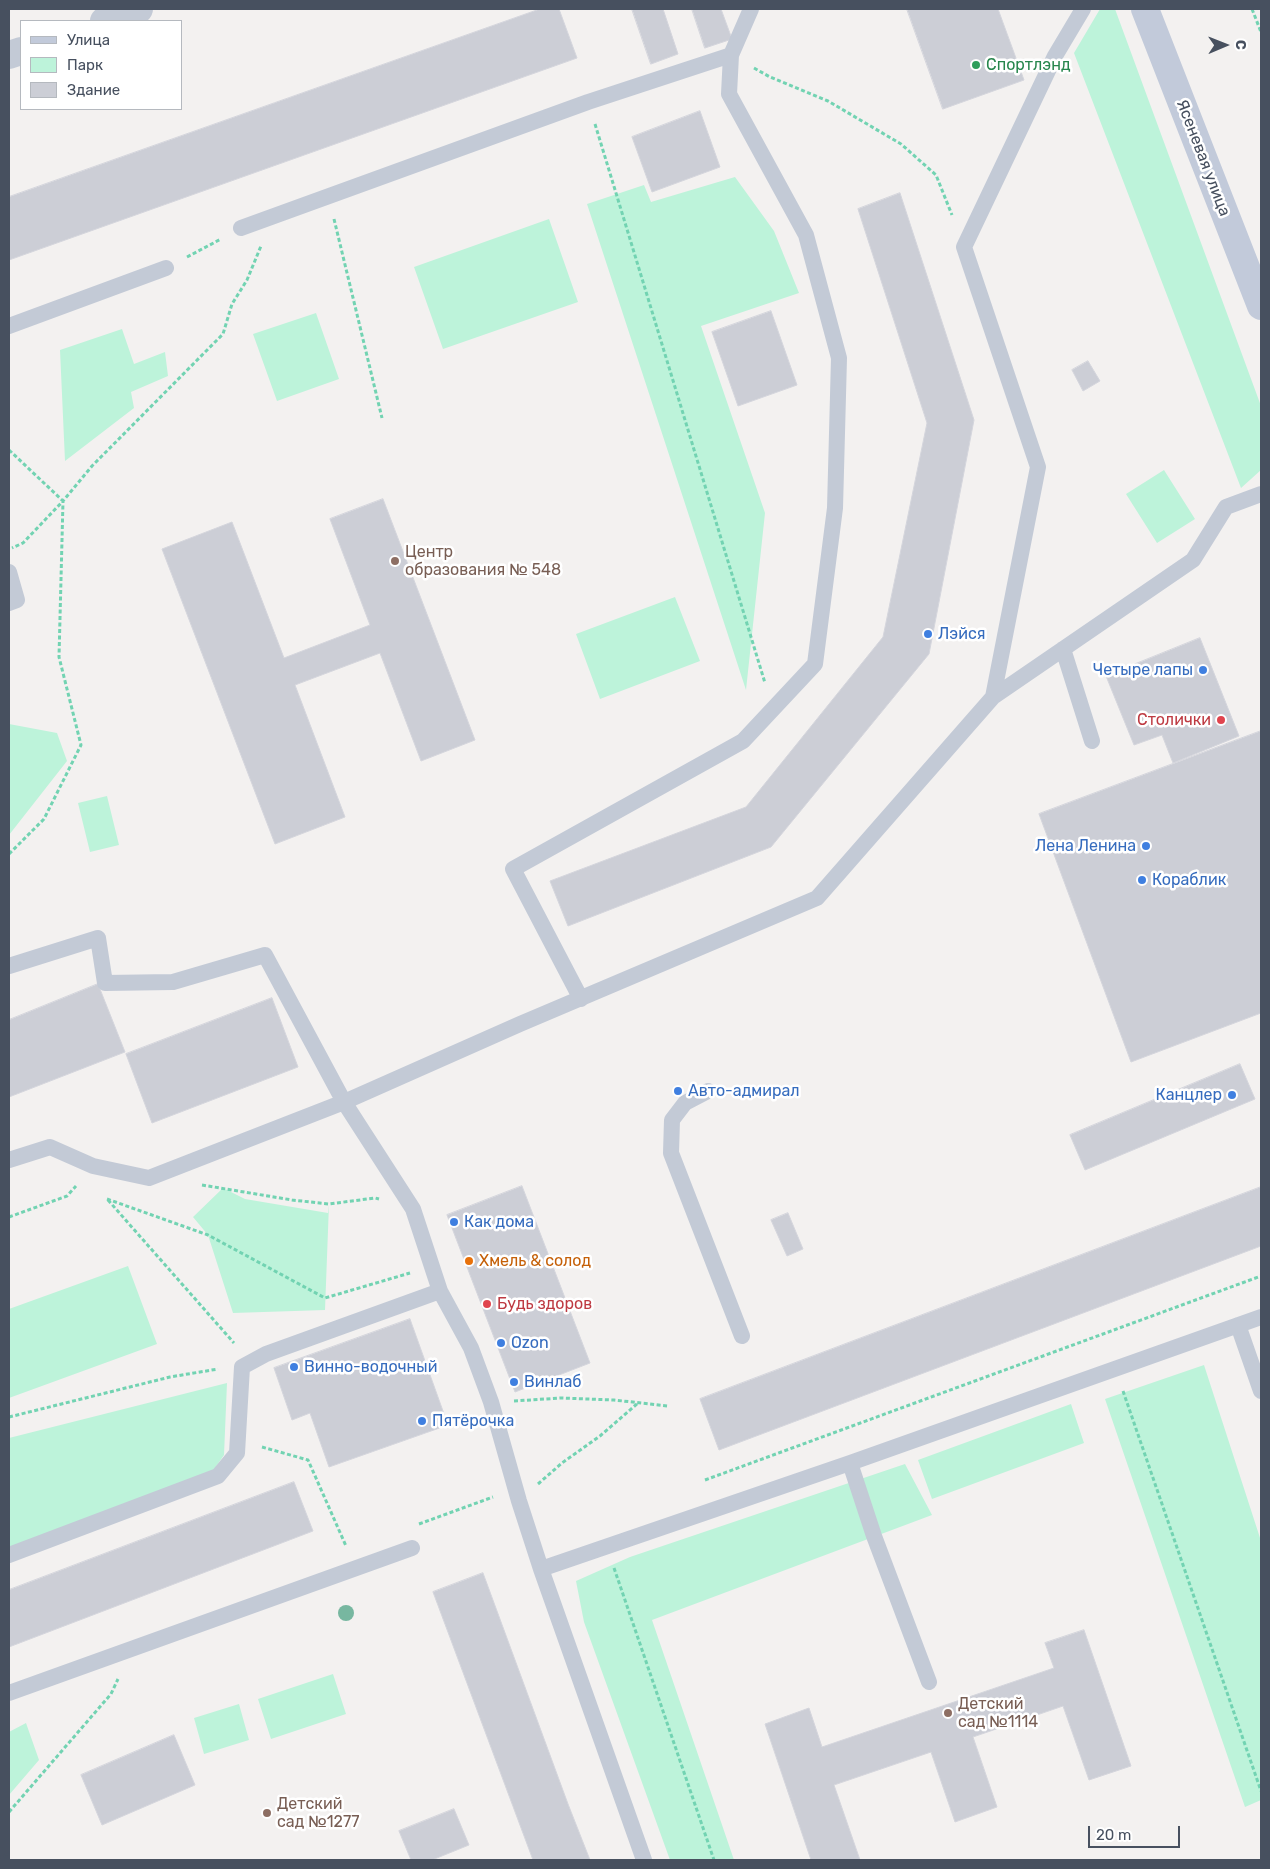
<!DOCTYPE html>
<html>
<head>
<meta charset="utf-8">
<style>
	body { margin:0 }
	#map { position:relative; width:1270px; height:1869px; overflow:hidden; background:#f3f1f0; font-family:Rubik,sans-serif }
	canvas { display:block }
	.frame { position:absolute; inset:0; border:10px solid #47505f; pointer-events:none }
	.legend { position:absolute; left:20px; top:20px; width:162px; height:90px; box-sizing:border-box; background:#fff; border:1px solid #b5b9bf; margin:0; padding:6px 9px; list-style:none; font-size:15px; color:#47505f }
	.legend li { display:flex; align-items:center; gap:10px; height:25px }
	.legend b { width:25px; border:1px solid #b5b9bf }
	.north { position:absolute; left:1200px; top:20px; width:50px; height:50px; -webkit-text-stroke:4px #fff; paint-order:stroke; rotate:89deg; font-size:14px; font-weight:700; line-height:20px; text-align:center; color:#47505f }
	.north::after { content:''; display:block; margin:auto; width:18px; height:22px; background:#47505f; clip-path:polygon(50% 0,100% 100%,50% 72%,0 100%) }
	.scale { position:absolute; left:1088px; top:1826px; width:92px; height:22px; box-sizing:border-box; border:2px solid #47505f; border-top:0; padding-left:6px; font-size:15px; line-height:18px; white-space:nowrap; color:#47505f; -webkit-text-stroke:4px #fff; paint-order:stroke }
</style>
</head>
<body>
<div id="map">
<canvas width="1270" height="1869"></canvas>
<div class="frame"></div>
<ul class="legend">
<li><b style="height:6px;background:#c2cada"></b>Улица</li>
<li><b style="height:14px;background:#bdf3da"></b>Парк</li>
<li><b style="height:14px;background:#ccced6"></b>Здание</li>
</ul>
<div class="north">С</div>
<div class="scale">20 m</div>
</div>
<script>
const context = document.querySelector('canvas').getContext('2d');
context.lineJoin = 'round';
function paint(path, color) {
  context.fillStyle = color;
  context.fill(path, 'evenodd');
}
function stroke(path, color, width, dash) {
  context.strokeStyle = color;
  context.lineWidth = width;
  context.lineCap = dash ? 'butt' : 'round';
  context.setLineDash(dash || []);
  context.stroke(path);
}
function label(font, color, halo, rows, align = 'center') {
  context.font = font + ' Rubik,sans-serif';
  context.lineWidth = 5;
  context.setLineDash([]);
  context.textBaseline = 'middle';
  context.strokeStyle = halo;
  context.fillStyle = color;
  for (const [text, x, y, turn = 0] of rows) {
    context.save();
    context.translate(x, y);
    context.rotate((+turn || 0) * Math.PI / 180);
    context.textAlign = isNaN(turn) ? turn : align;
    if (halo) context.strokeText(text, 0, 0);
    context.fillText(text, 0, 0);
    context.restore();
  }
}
paint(new Path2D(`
	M1100,9h15l146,397v64l-20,18 -167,-435z
	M735,177l39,54 25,62 -98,33 64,187 -19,177 -159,-486 57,-19 7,17z
	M549,219l29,83 -135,47 -29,-82z
	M316,313l23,66 -62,22 -24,-67z
	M122,329l12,35 31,-12 3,24 -37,16 3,16 -69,53 -5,-111z
	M1164,470l31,49 -38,24 -31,-49z
	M675,597l25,64 -100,38 -24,-65z
	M9,724l48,9 10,28 -58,74z
	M107,796l12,49 -29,7 -12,-49z
	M223,1188l22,11 83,14 1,-9 -4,106 -92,3 -25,-78 -15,-18z
	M128,1266l29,78 -148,54v-89z
	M1204,1365l57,176v259l-16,7 -140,-408z
	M227,1383l-3,72 -11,16 -204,79v-112z
	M1071,1404l13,39 -152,56 -14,-39z
	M905,1464l27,51 -280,105 82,240h-64l-86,-238 -8,-41 54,-24z
	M333,1674l13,40 -75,25 -13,-40z
	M239,1704l10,36 -45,14 -10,-36z
	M26,1723l13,37 -30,35v-63z`), '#bdf3da');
const building = new Path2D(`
	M540,9h19l18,49 -568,202v-63z
	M632,9h31l15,45 -27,10z
	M692,9h29l11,30 -27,9z
	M907,9h91l26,71 -81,29z
	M700,111l20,56 -68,25 -20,-55z
	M900,193l74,227 -45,234 -158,193 -203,79 -18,-45 196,-74 137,-170 44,-214 -69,-214z
	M771,311l26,74 -59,21 -26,-74z
	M1088,361l12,20 -17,10 -11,-21z
	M383,499l92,241 -54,21 -41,-108 -85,32 50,132 -70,27 -113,-295 70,-27 52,136 86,-33 -40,-106z
	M1200,638l39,98 -66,27 -11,-28 -28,10 -28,-69z
	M1261,731v282l-130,49 -92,-248z
	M98,984l27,68 -116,45v-77z
	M272,998l26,69 -146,56 -26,-69z
	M1240,1064l15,35 -170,71 -15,-35z
	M522,1186l68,177 -75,29 -68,-177z
	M1261,1187v59l-542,204 -19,-51z
	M788,1213l15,36 -16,7 -16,-36z
	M410,1319l38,106 -119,42 -19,-54 -18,7 -18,-52z
	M294,1482l19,49 -304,116v-57z
	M483,1573l85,231 22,56h-57l-100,-268z
	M1084,1630l47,136 -42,14 -26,-74 -90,31 24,70 -42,15 -24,-70 -97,33 26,75h-49l-46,-136 44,-16 13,39 232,-79 -9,-25z
	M174,1735l21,50 -93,40 -21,-50z
	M454,1809l15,36 -37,15h-21l-12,-29z`);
paint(building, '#ccced6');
stroke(building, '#d4d5dc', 1);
stroke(new Path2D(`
	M1252,9l9,23
	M754,68l16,9 58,24 73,43 35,31 16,40
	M595,124l170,559
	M334,219l48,199
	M187,257l34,-18
	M9,450l54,51 -40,42 -11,5
	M9,854l35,-35 37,-74 -22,-88 4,-156 29,-35 131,-132 9,-30 15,-24 14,-34
	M202,1185l90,15 37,4 46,-6 4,1
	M107,1199l101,36 117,63 85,-25
	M108,1200l126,143
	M9,1217l58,-21 9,-10
	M1123,1391l138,400
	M514,1401l47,-3 53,2 54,6
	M9,1417l161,-40 48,-8
	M262,1447l46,13 38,86
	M705,1480l556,-204
	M538,1484l24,-21 38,-27 38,-33
	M419,1524l74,-27
	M614,1568l100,292
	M9,1812l102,-118 7,-15`), '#72d3b2', 3, [4, 2.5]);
stroke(new Path2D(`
	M241,228l347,-126 143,-47 20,-46
	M9,326l157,-58
	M9,572l8,28 -8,3
	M1063,649l29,92
	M993,697l45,-230 -74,-220 91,-191 28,-47
	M9,966l89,-28 7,45 68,-1 92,-27 79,147 69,107 27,82 31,57 20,54 28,99 22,68 103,291
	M581,999l-68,-130 230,-128 72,-77 20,-156 4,-150 -33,-123 -77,-141 2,-39
	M708,1091l-23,12 -13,17 -1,33 71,183
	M9,1160l41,-13 43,19 56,12 195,-76 176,-78 297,-126 176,-201 200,-137 33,-53 35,-13
	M1238,1325l23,66
	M850,1463l24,73 55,146
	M9,1555l209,-79 19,-23 5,-86 24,-13 174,-63
	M541,1569l309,-106 411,-146
	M9,1693l403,-145`), '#c3cad6', 16);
stroke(new Path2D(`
	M104,21l35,-12
	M9,55l12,-4`), '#c3cad6', 28);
stroke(new Path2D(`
	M1145,9l116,297`), '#c2cada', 28);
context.fillStyle = '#77b7a0';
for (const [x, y] of [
	[346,1613]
]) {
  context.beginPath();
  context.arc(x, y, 8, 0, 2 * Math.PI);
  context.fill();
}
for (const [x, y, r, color] of [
	[976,65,5,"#2e9e5b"],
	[395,561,5,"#8d6e63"],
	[928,634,5,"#3f7fe0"],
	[1203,670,5,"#3f7fe0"],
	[1221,720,5,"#e0444e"],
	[1146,846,5,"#3f7fe0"],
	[1142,880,5,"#3f7fe0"],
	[678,1091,5,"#3f7fe0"],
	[1232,1095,5,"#3f7fe0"],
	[454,1222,5,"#3f7fe0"],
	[469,1261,5,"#e8710a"],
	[487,1304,5,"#e0444e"],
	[501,1343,5,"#3f7fe0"],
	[294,1367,5,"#3f7fe0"],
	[514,1382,5,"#3f7fe0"],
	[422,1421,5,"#3f7fe0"],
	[948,1713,5,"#8d6e63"],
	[267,1813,5,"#8d6e63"]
]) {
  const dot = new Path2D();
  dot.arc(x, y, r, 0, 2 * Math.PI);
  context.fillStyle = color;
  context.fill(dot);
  stroke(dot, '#fff', 2);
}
label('16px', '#27864d', '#fff', [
	["Спортлэнд",986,65]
], 'left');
label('16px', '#47505f', '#fff', [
	["Ясеневая улица",1203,158,69]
]);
label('16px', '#785e54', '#fff', [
	["Центр",405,552],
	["образования № 548",405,570],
	["Детский",958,1704],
	["сад №1114",958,1722],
	["Детский",277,1804],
	["сад №1277",277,1822]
], 'left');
label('16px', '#366cbe', '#fff', [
	["Лэйся",938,634],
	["Четыре лапы",1193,670,"right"],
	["Лена Ленина",1136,846,"right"],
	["Кораблик",1152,880],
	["Авто-адмирал",688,1091],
	["Канцлер",1222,1095,"right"],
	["Как дома",464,1222],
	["Ozon",511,1343],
	["Винно-водочный",304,1367],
	["Винлаб",524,1382],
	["Пятёрочка",432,1421]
], 'left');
label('16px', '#be3a42', '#fff', [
	["Столички",1211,720],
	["Будь здоров",497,1304,"left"]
], 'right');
label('16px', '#c56008', '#fff', [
	["Хмель & солод",479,1261]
], 'left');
</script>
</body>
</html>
